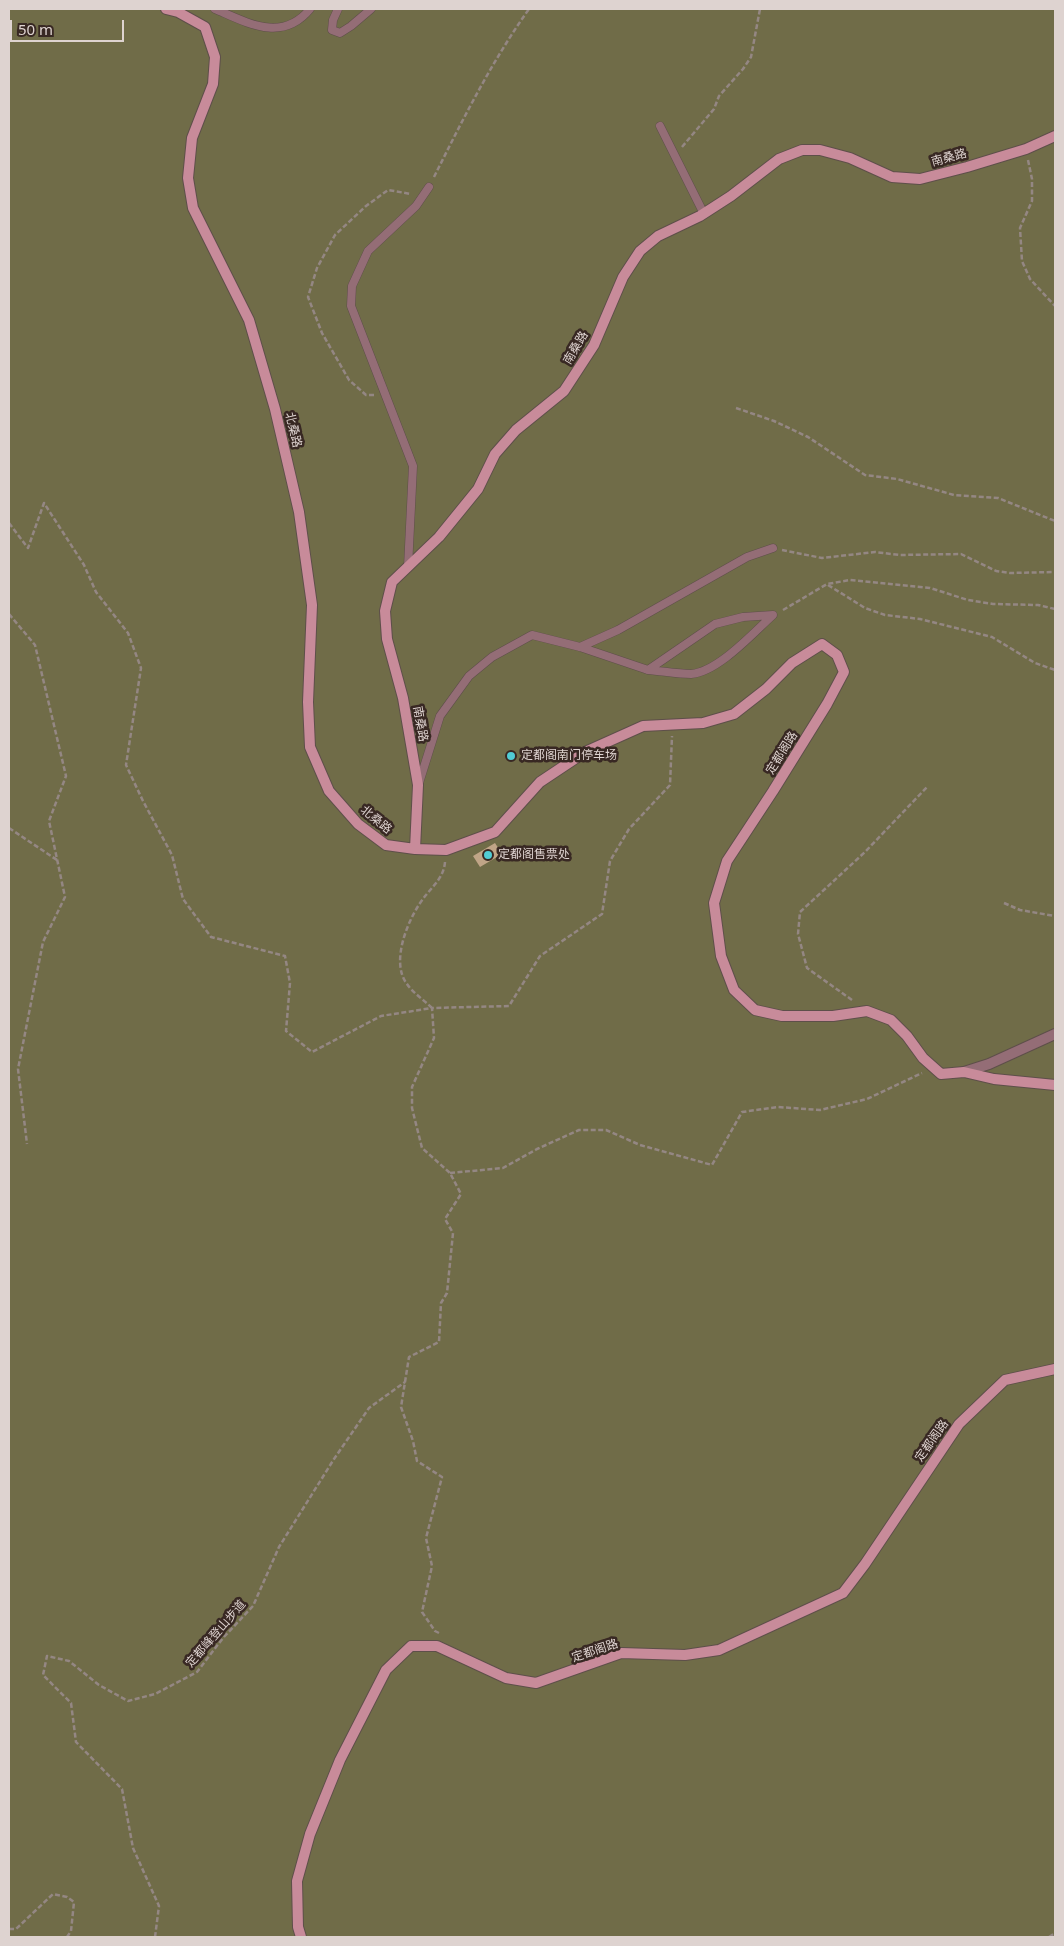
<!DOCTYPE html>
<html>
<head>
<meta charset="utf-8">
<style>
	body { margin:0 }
	#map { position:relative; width:1064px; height:1946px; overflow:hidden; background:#42322d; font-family:"Noto Sans",sans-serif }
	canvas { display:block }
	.frame { position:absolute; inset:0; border:10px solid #ded3d0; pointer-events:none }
	.scale { position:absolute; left:10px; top:20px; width:114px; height:22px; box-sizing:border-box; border:2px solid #ded3d0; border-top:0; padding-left:6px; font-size:15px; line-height:18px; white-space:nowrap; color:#ded3d0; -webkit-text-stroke:4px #382823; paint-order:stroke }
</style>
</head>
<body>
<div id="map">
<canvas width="1064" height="1946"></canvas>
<div class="frame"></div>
<div class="scale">50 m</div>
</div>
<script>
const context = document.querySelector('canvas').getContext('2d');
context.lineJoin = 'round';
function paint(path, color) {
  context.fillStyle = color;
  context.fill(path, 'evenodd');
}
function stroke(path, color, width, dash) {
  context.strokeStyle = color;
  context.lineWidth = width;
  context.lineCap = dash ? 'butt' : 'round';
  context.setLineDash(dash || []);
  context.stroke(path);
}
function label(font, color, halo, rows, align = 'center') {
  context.font = font + ' "Noto Sans","Noto Sans SC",sans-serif';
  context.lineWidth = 5;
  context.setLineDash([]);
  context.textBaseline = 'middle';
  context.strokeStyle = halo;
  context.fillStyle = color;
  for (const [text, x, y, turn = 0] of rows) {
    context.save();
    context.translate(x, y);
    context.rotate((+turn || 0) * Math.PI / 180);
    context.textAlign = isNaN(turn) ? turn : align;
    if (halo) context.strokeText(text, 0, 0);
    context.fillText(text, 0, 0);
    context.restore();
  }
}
paint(new Path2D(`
	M9,9h1046v1928h-1046z`), '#706c48');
paint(new Path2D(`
	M495,843l7,11 -22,13 -7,-11z`), '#c0a587');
const lane = new Path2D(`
	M215,9c33,14 67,34 95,0
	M338,9l-5,11 -1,10 8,3 11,-7 20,-17
	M660,126l44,88
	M408,567l5,-101 -62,-160 1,-20 16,-35 48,-45 13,-19
	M580,647l38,-17 129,-73 26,-9
	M419,783l21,-67 29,-40 23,-19 40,-22 48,12 68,23 67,-46 28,-7 30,-2c-20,18 -55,57 -82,59 -14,0 -29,-3 -43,-4`);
const street = new Path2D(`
	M964,1072l25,-8 66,-30`);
const secondary = new Path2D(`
	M166,9l12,3 27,15 10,30 -2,27 -21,54 -4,40 5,30 56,112 26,89 24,103 13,93 -4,97 2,45 19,44 29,33 28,21 29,4 31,1 49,-18 45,-50 45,-30 58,-26 60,-3 31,-9 32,-25 26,-26 30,-19 15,11 7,17 -17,32 -54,87 -46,70 -13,42 7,53 13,34 21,20 27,6h51l34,-5 24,9 16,16 16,22 18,16 23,-2 30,7 61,6
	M415,849l3,-64 -15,-87 -16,-59 -2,-28 7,-29 47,-45 39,-48 17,-35 21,-24 48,-39 30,-46 29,-68 17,-26 18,-15 42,-20 31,-20 48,-37 23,-9h18l30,8 42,19 28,2 47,-12 59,-18 29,-13
	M301,1937l-3,-10 -1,-46 13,-47 30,-74 46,-90 25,-24h26l69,32 30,5 85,-30 64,2 34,-5 124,-57 22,-29 94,-140 46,-44 50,-11`);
stroke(lane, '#5e4f4a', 9);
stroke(street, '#5e4f4a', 12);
stroke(secondary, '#5e4f4a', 12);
stroke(new Path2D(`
	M682,147l32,-38 5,-13 24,-27 8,-12 9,-48
	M1028,160l4,19v22l-12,27 2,33 8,18 25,27
	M434,177c29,-58 58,-116 95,-168
	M374,395h-8l-17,-15 -27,-47 -14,-36 9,-29 18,-33 31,-29 22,-16 23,4
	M736,408l38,13 34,16 57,38 32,4 57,16 44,3 57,23
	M9,523l19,25 16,-45 40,62 12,27 32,41 13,35 -15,97 17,36 29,54 11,44 28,38 74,19 5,27 -4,48 26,21 69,-36 51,-8
	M782,550l40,8 53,-6 25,3 61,-1 35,17 14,2 45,-1
	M828,585l37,23 20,7 35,4 72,18 43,26 20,7
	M783,610l44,-26 23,-4 80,8 38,12 25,4 45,1 17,4
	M9,614l26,31 31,131 -17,45 16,76 -22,45 -25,127 9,75
	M9,828l48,32
	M1004,903l16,7 35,6
	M852,1000l-45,-32 -9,-34 2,-22 65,-60 63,-66
	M432,1008c-8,-8 -19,-15 -25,-24 -18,-23 3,-70 19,-89 9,-11 18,-19 19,-33
	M450,1173l53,-5 34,-19 42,-19h27l34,15 72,20 30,-53 36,-5 42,3 47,-11 55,-26
	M439,1633l-4,-2 -13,-19 10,-46 -6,-28 16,-61 -25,-16 -4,-20 -12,-34 8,-50 30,-15 2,-39 6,-10 6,-60 -8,-14 16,-25 -11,-21 -28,-25 -10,-40v-21l22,-49 -2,-30 77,-2 31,-50 62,-42 8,-53 19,-32 41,-44 2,-49
	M9,1929h7l37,-35 14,3 7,5 -3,29 -4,6
	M155,1937l4,-31 -26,-58 -11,-59 -46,-47 -5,-39 -28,-28 4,-19 22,5 30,24 29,16 27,-7 42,-22 26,-34 30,-32 26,-59 55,-88 35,-51 36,-26
	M1049,1937l6,-4`), '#948783', 2.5, [5, 2.5]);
stroke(lane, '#946d76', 8);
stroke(street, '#946d76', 10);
stroke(secondary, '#c88b9a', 10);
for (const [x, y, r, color] of [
	[511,756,5,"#51ccd4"],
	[488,855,5,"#51ccd4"]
]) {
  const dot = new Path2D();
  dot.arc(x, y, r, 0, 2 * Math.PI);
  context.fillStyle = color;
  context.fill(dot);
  stroke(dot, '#382823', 2);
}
label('12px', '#ded3d0', '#382823', [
	["南桑路",949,158,-15],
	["南桑路",576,348,-59],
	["北桑路",293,430,77],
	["南桑路",420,724,80],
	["定都阁路",782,753,-58],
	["北桑路",376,820,39],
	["定都阁路",932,1441,-55],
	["定都峰登山步道",216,1634,-49],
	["定都阁路",595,1651,-18]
]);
label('12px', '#ded3d0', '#382823', [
	["定都阁南门停车场",521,756],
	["定都阁售票处",498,855]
], 'left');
</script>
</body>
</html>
